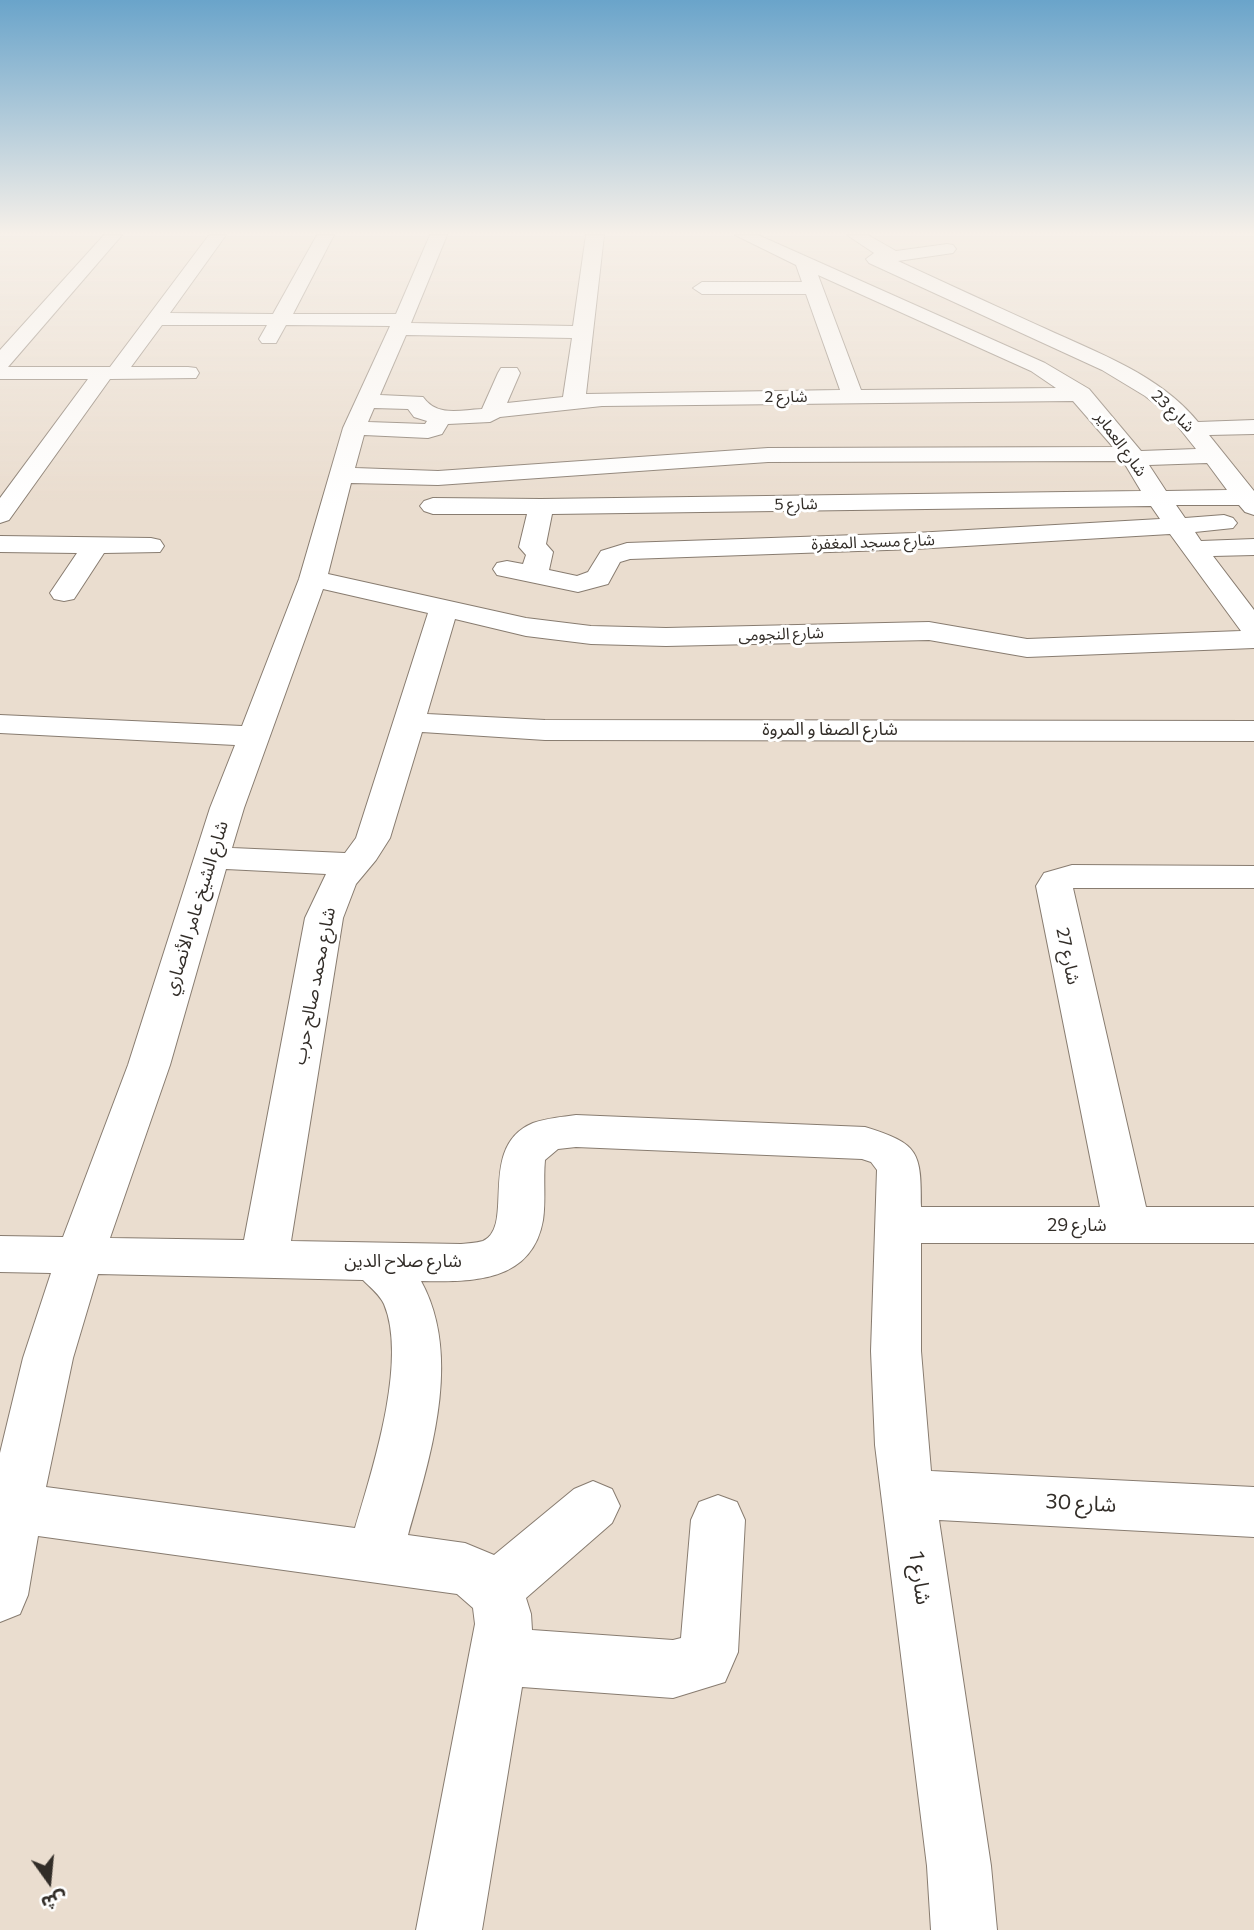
<!DOCTYPE html>
<html>
<head>
<meta charset="utf-8">
<style>
	body { margin:0 }
	#map { position:relative; width:1254px; height:1930px; overflow:hidden; background:#eaddcf; font-family:Commissioner,"Noto Sans Arabic",sans-serif }
	canvas { display:block }
	.north { position:absolute; left:14px; top:1846px; width:70px; height:70px; -webkit-text-stroke:5px #fff; paint-order:stroke; rotate:165deg; font-size:19px; font-weight:700; line-height:28px; text-align:center; color:#322d28 }
	.north::after { content:''; display:block; margin:auto; width:24px; height:32px; background:#322d28; clip-path:polygon(50% 0,100% 100%,50% 72%,0 100%) }
</style>
</head>
<body>
<div id="map">
<canvas width="1254" height="1930"></canvas>
<div class="north">ش</div>
</div>
<script>
const context = document.querySelector('canvas').getContext('2d');
context.lineJoin = 'round';
function stroke(path, color, width, dash) {
  context.strokeStyle = color;
  context.lineWidth = width;
  context.lineCap = dash ? 'butt' : 'round';
  context.setLineDash(dash || []);
  context.stroke(path);
}
function paint(path, color) {
  context.fillStyle = color;
  context.fill(path, 'evenodd');
}
function label(font, color, halo, rows, align = 'center') {
  context.font = font + ' Commissioner,"Noto Sans Arabic",sans-serif';
  context.lineWidth = 6;
  context.setLineDash([]);
  context.textBaseline = 'middle';
  context.strokeStyle = halo;
  context.fillStyle = color;
  for (const [text, x, y, turn = 0] of rows) {
    context.save();
    context.translate(x, y);
    context.rotate((+turn || 0) * Math.PI / 180);
    context.textAlign = isNaN(turn) ? turn : align;
    if (halo) context.strokeText(text, 0, 0);
    context.fillText(text, 0, 0);
    context.restore();
  }
}
const minor = new Path2D(`
	M104,235h18l-114,132h102l99,-132h17l-56,78 103,1 44,-79h17l-41,79h103l34,-79h17l-36,88 162,3 13,-91h18l-18,159 254,-4 -34,-96h-104l-9,-6 9,-6h100l-6,-17 -61,-30h23l287,128 44,26 52,62 55,-2 -28,-35 -23,-18 -43,-26 -233,-107 -3,-4 8,-6 -27,-18h21l28,16 51,-7 6,1 3,4 -3,4 -55,8c49,23 98,45 146,67 54,25 116,47 154,94l56,-2v14l-45,1 45,56v24l-9,-3 -6,-7h-63l9,13 39,-3 9,3 4,5 -4,5 -38,4 6,9 53,-2v16l-41,1 41,54v38l-227,9 -98,-17 -263,6 -75,-2 -65,-8 -71,-17 -28,95 118,6 709,1v20l-709,-1 -123,-8 -32,106 -14,22 -20,24 -13,34 -52,323 170,3c7,-1 15,-1 22,-3 33,-15 -7,-94 50,-118 14,-5 29,-6 43,-8l289,12c55,17 56,25 56,80h179l-64,-321 8,-13 28,-8 182,1v22h-181l73,319h108v36h-333v108l10,120 323,16v50l-315,-17 52,346 6,64h-66l-4,-64 -52,-421 -4,-94 6,-181 -6,-8 -9,-3 -286,-12 -18,2 -13,11c-2,20 1,41 -2,60 -11,63 -72,62 -122,61 42,76 9,176 -13,254l57,8 29,12 80,-66 19,-8 19,8 8,17 -8,17 -86,75 5,16 1,16 141,10 8,-2 10,-118 8,-18 19,-7 19,7 8,18 -7,132 -13,30 -52,16 -151,-11 -40,243h-66l59,-306 -2,-16 -16,-14 -419,-58 -10,59 -8,19 -20,8v-169l23,-95 28,-85 -51,-1v-36l63,1 65,-172 82,-257 25,-63 -235,-12v-18l242,11 57,-147 44,-151 47,-102 -104,-1 -10,18h-14l-3,-4 8,-14h-105l-31,42h57l8,1 3,5 -3,5 -86,1 -101,141 -9,3v-25l88,-119h-88v-29zM818,275l213,96 25,17 -195,2zM406,335l166,3 -9,59 -56,6 13,-30 -3,-5h-16l-3,5 -16,36c-22,1 -45,8 -59,-12l-43,-2zM1073,401l40,46 -345,1 -330,23 -83,-3 9,-33 64,3 14,-4 6,-10 42,-2 10,-5 102,-11zM374,408l34,1 6,8 13,4 -2,3 -57,-2zM1123,461l18,30 -600,8 -108,-1 -9,3 -4,5 4,5 9,3h94l-8,33 7,8 -3,9 -16,-3 -10,2 -4,6 4,6 81,17 30,-8 12,-22 10,-3 285,-10 255,-15 71,97 -214,8 -98,-17 -263,6 -75,-2 -65,-8 -198,-44 23,-91 87,2 330,-23zM1207,463l20,27 -61,1 -17,-26zM1151,506l9,13 -245,14 -288,10 -26,8 -13,21 -11,4 -28,-6 4,-18 -7,-8 6,-30zM323,589l105,24 -72,225 -11,15 -113,-5 12,-40zM226,869l100,5 -21,44 -61,322 -134,-2 60,-173zM98,1274l265,6c7,7 17,15 21,24 24,57 -12,167 -29,224l-309,-41 27,-129z
	M0,536l151,2 9,2 4,6 -4,6 -56,1 -30,46 -10,2 -10,-2 -4,-6 27,-40 -77,-1z`);
stroke(minor, '#887c70', 2);
paint(minor, '#fff');
const sky = context.createLinearGradient(0, 0, 0, 506);
sky.addColorStop(0, '#6aa4ca');
sky.addColorStop(0.46, '#f6f0e9');
sky.addColorStop(1, '#f6f0e900');
context.fillStyle = sky;
context.fillRect(0, 0, 1254, 506);
label('16px', '#322d28', '#fff', [
	["شارع 2",786,397],
	["شارع 23",1173,411,44],
	["شارع العماير",1121,444,54],
	["شارع 5",796,504,-1],
	["شارع مسجد المغفرة",873,542,-2],
	["شارع النجومى",781,634,-2]
]);
label('18px', '#322d28', '#fff', [
	["شارع الصفا و المروة",830,729],
	["شارع الشيخ عامر الأنصاري",196,908,-73],
	["شارع 27",1068,956,78],
	["شارع محمد صالح حرب",314,986,-79],
	["شارع 29",1077,1225],
	["شارع صلاح الدين",403,1261]
]);
label('21px', '#322d28', '#fff', [
	["شارع 30",1081,1503,3],
	["شارع 1",920,1578,82]
]);
</script>
</body>
</html>
